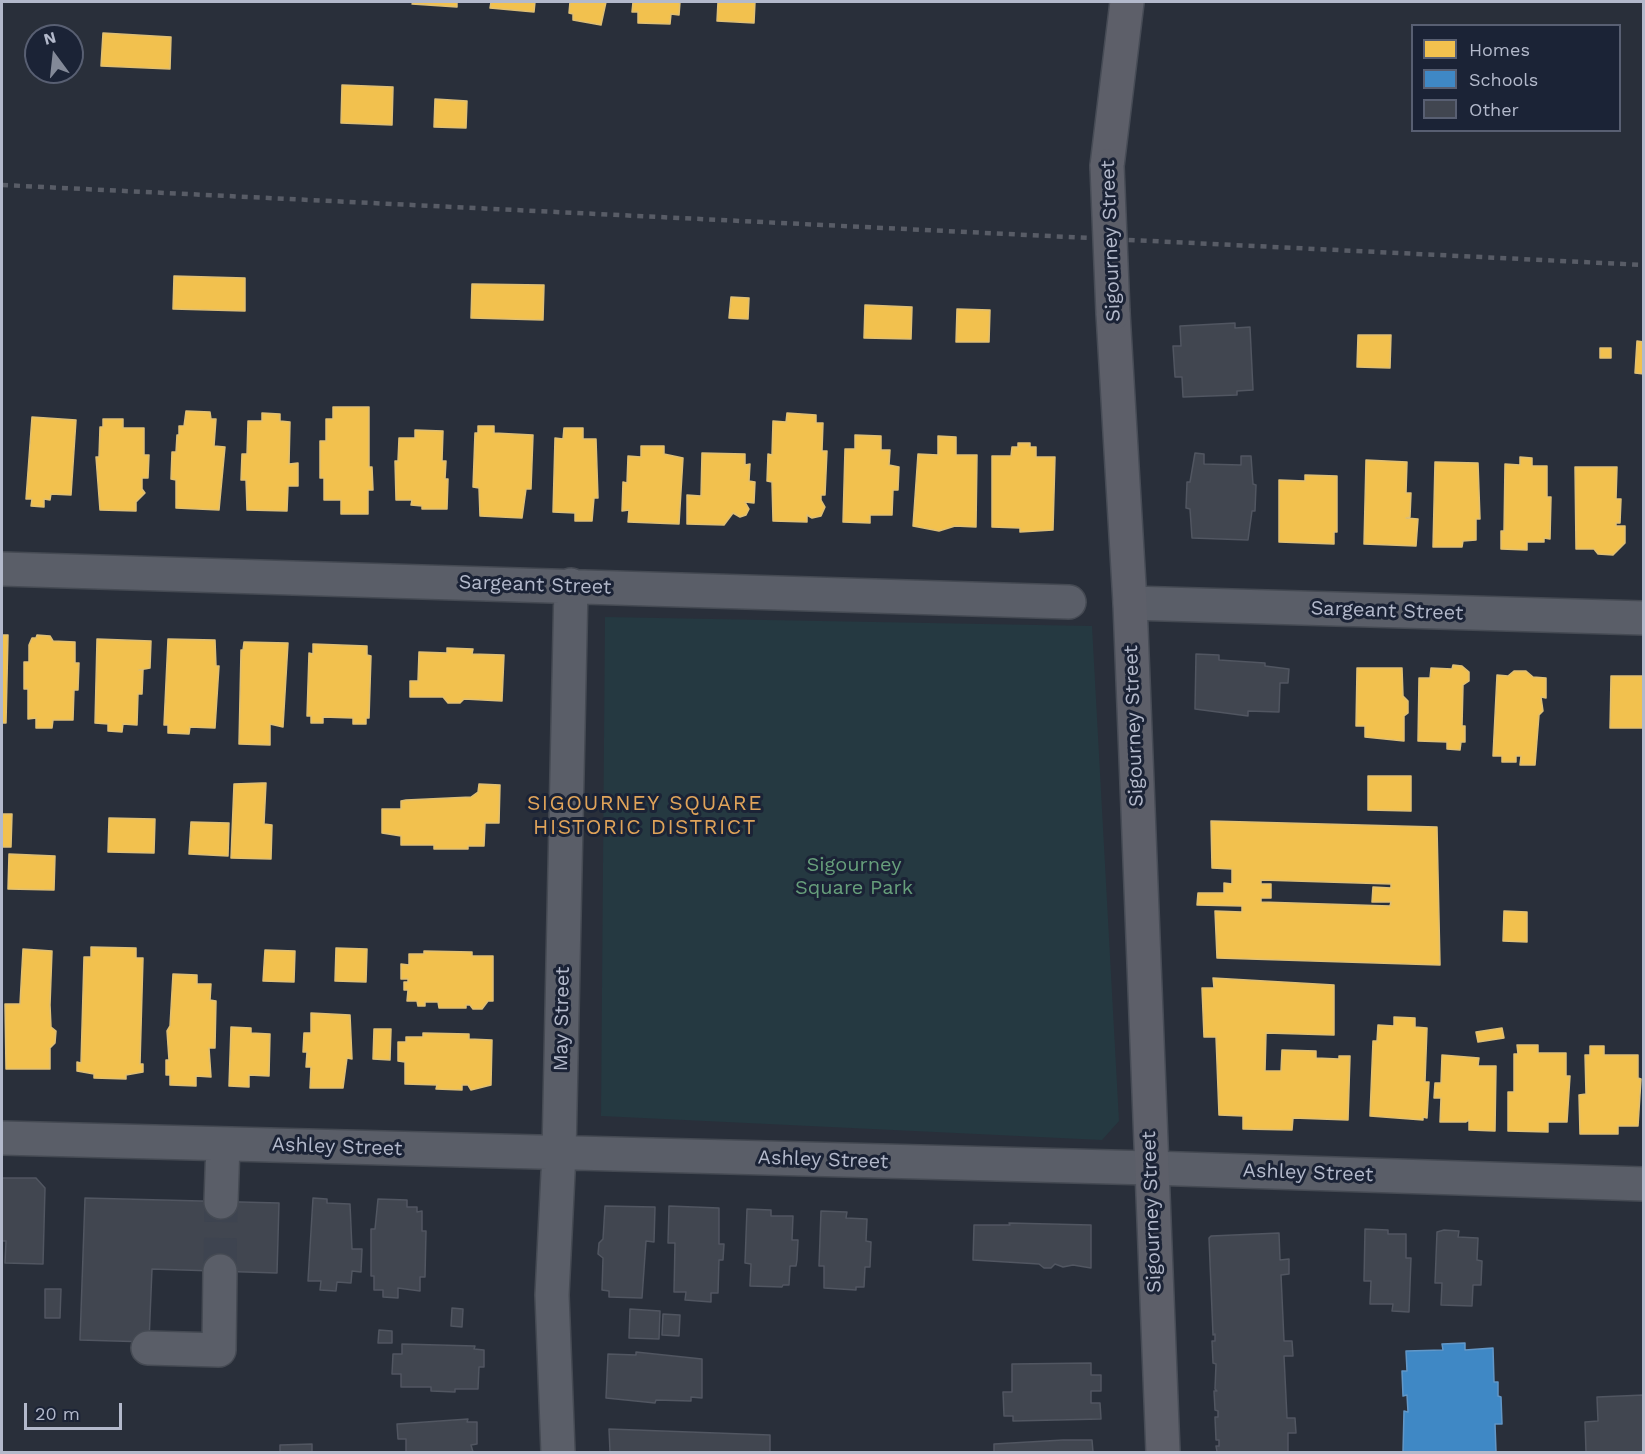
<!DOCTYPE html>
<html>
<head>
<meta charset="utf-8">
<style>
	body { margin:0 }
	#map { position:relative; width:1645px; height:1454px; overflow:hidden; background:#292f3a; font-family:"Work Sans",sans-serif }
	canvas { display:block }
	.frame { position:absolute; inset:0; border:3px solid #b3b9cb; pointer-events:none }
	.legend { position:absolute; left:1411px; top:24px; width:210px; height:108px; box-sizing:border-box; background:#1b2336; border:2px solid #585f72; margin:0; padding:8px 10px; list-style:none; font-size:18px; color:#b3b9cb }
	.legend li { display:flex; align-items:center; gap:12px; height:30px }
	.legend b { width:30px; border:2px solid #585f72 }
	.north { position:absolute; left:24px; top:24px; width:60px; height:60px; box-sizing:border-box; background:#1b2336; border:2px solid #585f72; border-radius:50%; rotate:345deg; font-size:16px; font-weight:700; line-height:24px; text-align:center; color:#b3b9cb }
	.north::after { content:''; display:block; margin:auto; width:21px; height:27px; background:#838998; clip-path:polygon(50% 0,100% 100%,50% 72%,0 100%) }
	.scale { position:absolute; left:24px; top:1403px; width:98px; height:27px; box-sizing:border-box; border:3px solid #b3b9cb; border-top:0; padding-left:8px; font-size:18px; line-height:21px; white-space:nowrap; color:#b3b9cb; -webkit-text-stroke:4px #1b2336; paint-order:stroke }
</style>
</head>
<body>
<div id="map">
<canvas width="1645" height="1454"></canvas>
<div class="frame"></div>
<ul class="legend">
<li><b style="height:16px;background:#f2c14e"></b>Homes</li>
<li><b style="height:16px;background:#3f88c5"></b>Schools</li>
<li><b style="height:16px;background:#414650"></b>Other</li>
</ul>
<div class="north">N</div>
<div class="scale">20 m</div>
</div>
<script>
const context = document.querySelector('canvas').getContext('2d');
context.lineJoin = 'round';
function paint(path, color) {
  context.fillStyle = color;
  context.fill(path, 'evenodd');
}
function stroke(path, color, width, dash) {
  context.strokeStyle = color;
  context.lineWidth = width;
  context.lineCap = dash ? 'butt' : 'round';
  context.setLineDash(dash || []);
  context.stroke(path);
}
function label(font, color, halo, rows, align = 'center') {
  context.font = font + ' "Work Sans",sans-serif';
  context.lineWidth = 6;
  context.setLineDash([]);
  context.textBaseline = 'middle';
  context.strokeStyle = halo;
  context.fillStyle = color;
  for (const [text, x, y, turn = 0] of rows) {
    context.save();
    context.translate(x, y);
    context.rotate((+turn || 0) * Math.PI / 180);
    context.textAlign = isNaN(turn) ? turn : align;
    if (halo) context.strokeText(text, 0, 0);
    context.fillText(text, 0, 0);
    context.restore();
  }
}
paint(new Path2D(`
	M605,617l487,9 27,495 -17,19 -501,-24z`), '#253941');
const homes = new Path2D(`
	M413,2h44v5l-45,-3z
	M491,2h44l-1,10 -44,-4z
	M570,2h36l-5,23 -28,-5v-6l-4,-1z
	M633,2h47l-1,13 -8,-1 -1,10 -32,-1v-11h-6z
	M718,2h37l-1,21 -37,-2z
	M103,33l68,4 -1,32 -69,-3z
	M342,85l51,2 -1,38 -51,-2z
	M435,99l32,2 -1,27 -32,-1z
	M174,276l71,2v33l-72,-2z
	M472,284l72,1 -1,35 -72,-2z
	M731,297l18,1 -1,21 -19,-1z
	M865,305l47,2 -1,32 -47,-1z
	M957,309l33,1 -1,32h-33z
	M1358,335h33l-1,33 -33,-1z
	M1637,341l7,1v32l-9,-1z
	M1600,348h11v10h-11z
	M333,407h36v60h3l1,23h-5v24h-27v-14h-17v-22h-4v-37h6v-22h7z
	M186,411l24,1 1,7h5l-2,27 11,1 -6,63 -43,-2v-28l-5,-1 1,-27h4l1,-17h2v-9h5z
	M262,413l18,1v7l10,1 -1,42 9,-1v23h-10l-1,25 -40,-1 -1,-30h-5l1,-26h5l1,-33h14z
	M787,413l29,2v8h7l-1,28h5l-2,44h-4v5l4,7 -4,9 -9,2 -5,-3v7l-34,-1 -1,-39 -5,-1 1,-27 4,1 1,-34 13,1z
	M32,417l44,3 -5,75 -20,-1 -1,6 -6,-1v8l-13,-1 1,-7h-6z
	M103,419h20v9h21v27h5l-1,23h-6v11l3,4 -9,9v9l-36,-1 -4,-53h3l1,-30h3z
	M478,426h16v7l39,2 -2,54h-5l-4,29 -42,-2 -1,-28 -6,-1 2,-54h3z
	M564,428h19v11h13l2,59h-4l-2,23h-17v-8l-22,-1 2,-74 8,1z
	M415,430l28,1 -1,30h4l-1,18h3l-1,30h-25v-3l-11,-1 1,-5h-16l-1,-39h3l1,-23h16z
	M855,435l26,1v14h9l-1,15 10,2 -1,23h-5l-1,25h-22v8l-27,-1 2,-73h10z
	M938,436l18,1v18h21l-1,72 -21,-1 -16,5 -26,-5 5,-72 20,1z
	M1018,443h12v4h6v10h19l-2,73 -33,2v-4l-28,-1v-71h19l1,-9h6z
	M641,446h23v8l19,4 -4,66 -51,-2 1,-12 -7,1 1,-29 4,1 1,-27 13,1z
	M702,453l43,1v11l5,-1 -1,17 6,1 -1,21 -9,-1 4,7 -3,6 -6,2 -7,-4 -9,12 -37,-1v-29l14,1z
	M1520,457l12,1v8h15v31h4l-1,42 -6,-1v4h-17v8l-26,-1v-18h3l1,-67 15,1z
	M1366,460l41,2 -1,31h5l-1,24 -4,1 12,1 -2,27 -52,-2z
	M1435,462l43,1 2,56h-4v21l-13,1 -1,6h-29z
	M1575,467h42l-1,32h5l-1,24h-4v3h9v17l-12,12 -15,-1 -4,-5h-18z
	M1305,475l32,1v56h-3v12l-55,-2v-62l26,1z
	M2,635h6l-2,88h-4z
	M37,635l13,1 3,5 22,1v21h4l-1,27h-4l-1,30h-20l-1,8h-16v-10l-8,1v-30h-4v-27h5v-17l3,-7h4z
	M97,639l54,2 -1,27 -11,2h4l-1,24h-4l-1,31 -14,-1 -1,8 -14,-1v-7l-13,-1z
	M168,639l47,1 1,26h3l-4,62 -25,-1 -1,7 -21,-1v-8h-4z
	M244,642l44,1 -5,84 -13,-3v21l-31,-1 2,-94h2z
	M313,644l54,2v9l4,1 -2,62h-3v6h-13v-6l-30,-1v6h-12v-7h-4l2,-63 4,1z
	M447,648l26,1 -1,5 32,1 -2,46 -38,-2 -4,4h-12l-5,-6h-33v-16h8l1,-29 28,1z
	M1453,665l9,1 7,6v9l-6,4 -1,41h3v16h-4l-1,8 -13,-1v-7l-29,-1 1,-63h11l1,-10 21,1z
	M1357,668h45l1,28 5,5v12l-4,3v25l-39,-4v-11h-9z
	M1514,671h12l7,6 13,1v20l-5,-1 2,14 -4,4 -4,50h-15l1,-9h-5v6h-14v-6h-9l4,-81 11,1z
	M1611,676h33v52h-34z
	M1368,776h43v35l-43,-1z
	M262,783h4l-2,41 8,1 -1,34 -40,-1 3,-74z
	M479,784l21,1 -1,38h-14l-1,23h-16v3h-34v-4h-33v-9l-19,-3v-24h19v-8l5,-1 65,-3 7,-5z
	M2,814h10l-1,33h-9z
	M109,818l46,1 -1,34 -46,-1z
	M1211,821l226,6 3,138 -223,-7 -2,-47 27,1v-6l-45,-1 1,-12h26v-10l8,1v-15l-20,-1zM1261,880l130,4v4l-18,-1 -1,15h19l-1,4 -129,-4v-4h10v-14h-10z
	M191,822l38,1 -1,33 -39,-2z
	M9,854l46,2 -1,34 -46,-1z
	M1504,911l23,1v30l-24,-1z
	M91,947l45,1v10h7l-3,106h3v8l-17,3v4l-32,-1v-4l-17,-3v-9l4,1 3,-106h7z
	M336,948l31,1 -1,33 -31,-1z
	M23,949l29,2 -2,54 1,22 5,4 -1,12 -5,5v21h-44l-1,-65h15z
	M265,950l30,1 -1,31 -31,-1z
	M424,951l48,1v4h21v45h-5l-6,8h-9l-3,-4h-4v3h-27l-1,-6h-13v4h-7l-1,-5h-10l1,-11h-4v-8h4v-3h-7v-15l8,1v-11h15z
	M173,974l24,1v9h14l-1,16 6,1 -1,47h-6l2,29 -15,-1v10l-26,-1v-10h-4v-15h3l-2,-29 3,-5z
	M1213,978l121,7v50l-68,-2 -1,38h16l1,-21 34,1v7l23,1v-3h11l-2,64 -55,-2 -1,12 -49,-1v-13l-24,-1 -3,-78h-12l-2,-49h12z
	M311,1013l39,2 2,44 -5,-1 -4,30h-33l1,-21h-5l1,-15h-4l1,-19h7z
	M1394,1017l21,1v9l12,1 -2,54h4l-2,36 -4,-1v3l-53,-4 3,-75h4l1,-16 16,1z
	M231,1027l20,1v5l19,1 -1,42 -20,-1v12l-20,-1z
	M1502,1028l2,10 -26,4 -2,-10z
	M374,1029h17l-1,31 -17,-1z
	M423,1033l46,1v5l23,1 -1,45 -20,5 -3,-5h-6v5l-26,-1 1,-4 -32,-1v-22l-7,-1v-19h8v-5h17z
	M1517,1045h21v8h28v23h4l-3,46h-19v10l-40,-1v-39h6v-38h4z
	M1590,1046h14v9h34v23l3,1 -3,47h-20v8h-38l-1,-39 7,-1 -1,-39h5z
	M1442,1055l37,3 -1,8h18l-1,65 -26,-1v-10l-3,2h-26l1,-24h-7l1,-15h6z`);
paint(homes, '#f2c14e');
stroke(homes, '#dfbf74', 1.5);
const schools = new Path2D(`
	M1465,1343v7l28,-2 1,34h4v14l3,1 1,27h-7l1,28h-93l1,-41 4,1 -1,-17 -4,1 -1,-25h5l-1,-20 37,-1 -1,-6z`);
paint(schools, '#3f88c5');
stroke(schools, '#6297c7', 1.5);
const building = new Path2D(`
	M1235,323v5l15,-1 3,63 -16,1v4l-54,2 -1,-20h-7l-2,-31h8l-1,-20z
	M1195,453l9,1v10l37,1v-9h10l2,28 3,1 -1,26h-3l-4,29 -56,-2 -2,-29 -4,-1 1,-26h3z
	M1196,654l23,1v5l46,3v3l24,3 -1,14h-8l-1,29 -31,-1v5l-53,-7z
	M2,1178h34l9,10 -2,76 -38,-1 1,-22h-4z
	M85,1198l194,5 -2,70 -125,-4 -3,73 -69,-2z
	M313,1198l14,1v4l23,1 2,45h10l-1,23 -9,-1 -1,12 -14,-1 -1,9 -16,-1 1,-9h-13z
	M378,1199l29,1v7h10v5l5,-1v20h4l-1,46h-5v14l-22,-3v10l-15,-1v-7h-9v-14h-3v-47h4z
	M605,1206l50,1 -1,35 -8,-1 -4,57 -33,-1v-6l-7,-1 1,-32 -5,-4 1,-11 4,-4z
	M669,1206l50,2v36h5l-1,16h-4l-1,33h-7v9l-26,-2 1,-8h-12l1,-49h-7z
	M747,1209l24,1v6h22l-1,24h6l-1,20 -1,6h-6l-1,19h-6l-1,2 -32,-1 1,-22 -6,-1z
	M821,1211l26,1 -1,6 21,1 -1,22 5,1 -1,25h-5l-1,20h-8v3l-32,-2v-22h-5z
	M1009,1223l82,2v43l-18,-3 -10,2 -8,-3 -4,4h-7l-5,-4 -66,-4 1,-35h36z
	M1365,1229l23,1v4h18v24h5l-2,54 -17,-1 1,-7h-23l1,-23h-7z
	M1444,1230l15,1 -1,6 20,1 -1,22 5,1 -1,24h-8l-1,21 -31,-1 1,-22h-7l2,-51z
	M1279,1233l1,27 9,-1v15l-8,1 3,66h8l1,15h-9l3,62h8l1,15h-8v19h-71l-1,-6h3v-6h-3l-1,-23h3v-6l-3,-1 -1,-19h3l-2,-2 1,-25 -3,-1 -1,-22h3v-7l-2,1 -4,-97 2,-2z
	M45,1289h16l-1,29h-15z
	M452,1308l11,1 -1,18 -11,-1z
	M630,1309l30,2 -1,28 -30,-1z
	M663,1314l17,1 -1,21 -17,-1z
	M379,1330l13,1v12h-14z
	M402,1344l73,2 -1,3 10,1v17h-5l-1,22h-23v3l-24,-1v-4h-30v-13h-9l1,-20h9z
	M636,1352l66,7v39l-11,-1v4l-35,-1 -1,3 -49,-5 2,-44 28,1z
	M1091,1363v12h10v16h-10v12h9l1,16 -88,2v-5h-9l-1,-24h9v-28z
	M1644,1395v57h-58l-1,-30 13,-1 -1,-24z
	M468,1419l-1,3h10v22l-6,1 2,7h-67v-13h-8l-1,-15z
	M609,1429l161,6v17h-160z
	M1063,1440h29l1,12h-99v-8z
	M312,1444v8h-32v-7z`);
paint(building, '#414650');
stroke(building, '#515661', 1.5);
stroke(new Path2D(`
	M220,1271l1,-69`), '#3e4450', 33, [33, 16]);
const minor = new Path2D(`
	M2,569l1067,33
	M1130,603l514,15
	M2,1138l1148,30 494,16
	M221,1202l2,-58
	M148,1348l71,2 1,-79
	M558,1452l-6,-157 7,-142 12,-568`);
const major = new Path2D(`
	M1107,166l20,-164
	M1113,313l17,290 33,849`);
stroke(minor, '#454a53', 36);
stroke(major, '#474c56', 36);
stroke(minor, '#5a5e68', 33);
stroke(major, '#5d5f69', 33);
stroke(new Path2D(`
	M2,185l1642,80`), '#585c66', 4.5, [6, 6]);
const majorBridge = new Path2D(`
	M1107,166l6,147`);
stroke(majorBridge, '#474c56', 36, []);
stroke(majorBridge, '#5d5f69', 33);
label('20px', '#b3b9cb', '#1b2336', [
	["Sigourney Street",1111,241,-92],
	["Sargeant Street",535,585,2],
	["Sargeant Street",1387,611,2],
	["Sigourney Street",1134,726,-92],
	["May Street",562,1019,-89],
	["Ashley Street",337,1147,2],
	["Ashley Street",823,1160,2],
	["Ashley Street",1308,1173,2],
	["Sigourney Street",1152,1212,-92]
]);
label('20px', '#679f7b', '#1b2336', [
	["Sigourney",854,865],
	["Square Park",854,888]
]);
context.letterSpacing = '1.5px';
label('21px', '#e0a45a', '#1b2336', [
	["SIGOURNEY SQUARE",645,804],
	["HISTORIC DISTRICT",645,828]
]);
context.letterSpacing = '0px';
</script>
</body>
</html>
